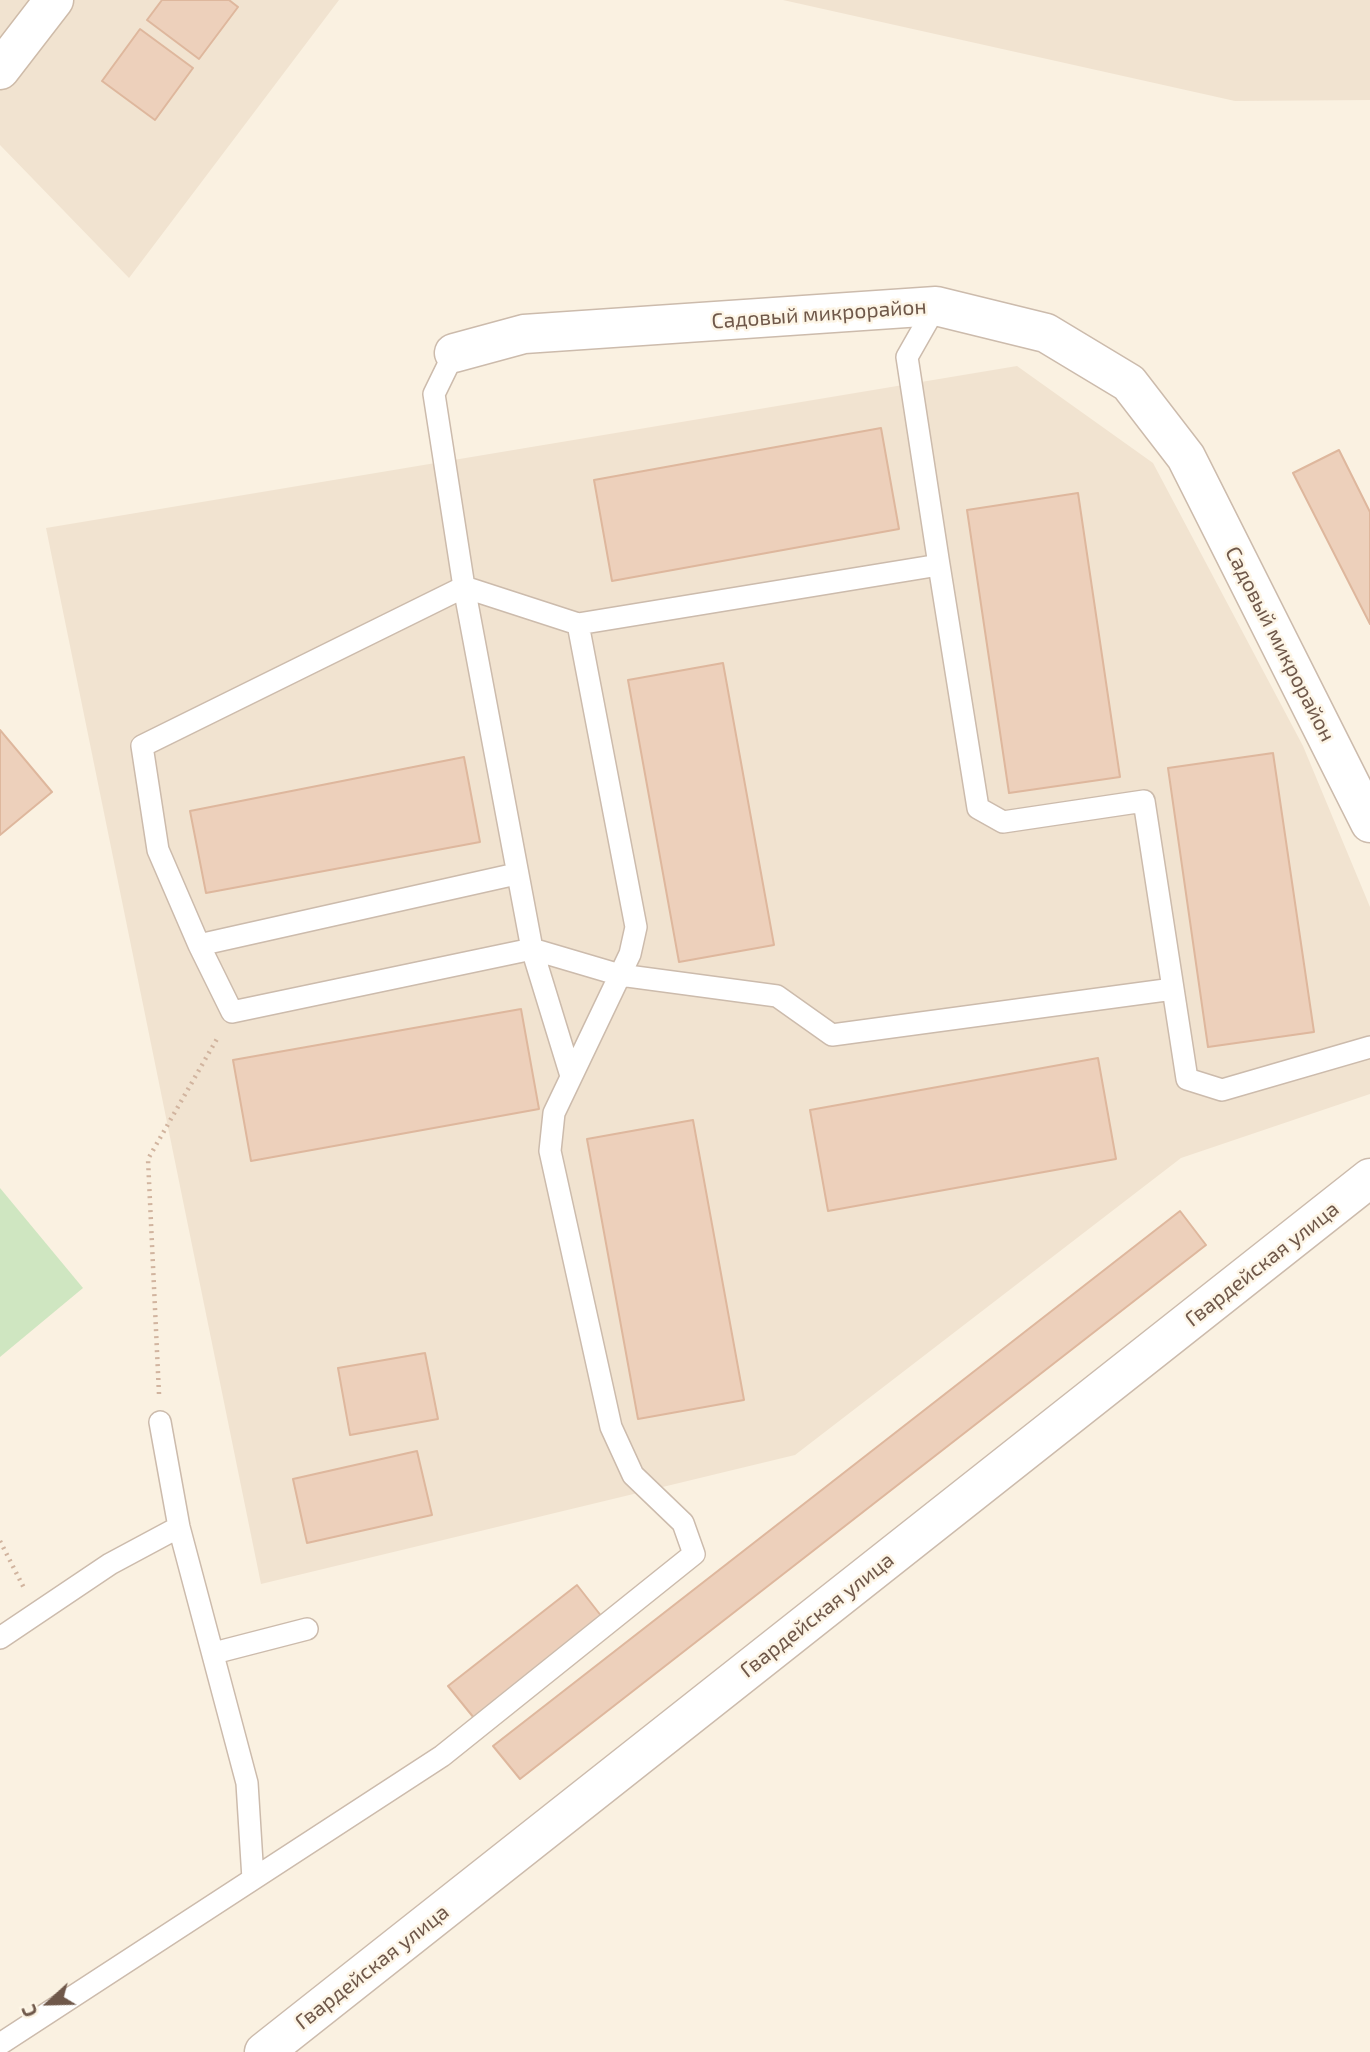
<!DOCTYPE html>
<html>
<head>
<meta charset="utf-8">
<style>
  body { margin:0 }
  #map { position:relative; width:1370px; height:2052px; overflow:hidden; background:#faf1e1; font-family:"Exo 2",sans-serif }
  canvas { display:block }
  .north { position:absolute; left:14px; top:1968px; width:70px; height:70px; -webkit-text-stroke:5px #fdf5e6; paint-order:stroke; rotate:248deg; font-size:19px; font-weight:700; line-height:28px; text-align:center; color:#6f584a }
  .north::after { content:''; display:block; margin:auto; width:24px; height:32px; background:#6f584a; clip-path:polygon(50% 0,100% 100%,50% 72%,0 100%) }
</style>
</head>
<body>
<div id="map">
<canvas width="1370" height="2052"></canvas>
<div class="north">С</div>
</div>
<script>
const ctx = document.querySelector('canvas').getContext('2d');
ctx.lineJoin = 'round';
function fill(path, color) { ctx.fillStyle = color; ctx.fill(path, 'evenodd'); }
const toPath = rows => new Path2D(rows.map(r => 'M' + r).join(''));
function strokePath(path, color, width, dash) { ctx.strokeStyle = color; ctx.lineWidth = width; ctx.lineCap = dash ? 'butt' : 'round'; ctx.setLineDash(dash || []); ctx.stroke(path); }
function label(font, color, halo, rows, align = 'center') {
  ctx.font = font + ' "Exo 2",sans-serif'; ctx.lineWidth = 5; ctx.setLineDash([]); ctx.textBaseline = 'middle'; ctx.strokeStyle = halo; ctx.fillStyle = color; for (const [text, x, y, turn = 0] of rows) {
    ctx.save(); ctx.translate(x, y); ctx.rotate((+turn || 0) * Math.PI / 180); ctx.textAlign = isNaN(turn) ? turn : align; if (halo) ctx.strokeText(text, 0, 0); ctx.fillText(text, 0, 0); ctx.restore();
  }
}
fill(toPath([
  [0,0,339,0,129,278,0,145],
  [783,0,1370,0,1370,100,1235,101],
  [1017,366,1153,463,1303,746,1370,907,1370,1094,1181,1158,795,1455,261,1584,46,528]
]), '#f1e3d0');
fill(toPath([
  [0,1188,83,1288,0,1357]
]), '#cfe6c1');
const building = toPath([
  [162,0,229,0,238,7,199,59,147,20,162,0],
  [140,29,193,68,155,120,102,81,140,29],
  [881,428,899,529,612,581,594,480,881,428],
  [1339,450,1370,512,1370,624,1293,473,1339,450],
  [1078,493,1120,777,1009,793,967,510,1078,493],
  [723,663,774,945,679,962,628,680,723,663],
  [0,730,52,792,0,835,0,730],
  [1273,753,1314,1032,1208,1047,1168,768,1273,753],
  [464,757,480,842,206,893,190,811,464,757],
  [521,1009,539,1109,251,1161,233,1060,521,1009],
  [1098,1058,1116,1159,828,1211,810,1110,1098,1058],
  [693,1120,744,1400,638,1419,587,1139,693,1120],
  [1180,1211,1206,1245,520,1779,493,1746,1180,1211],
  [425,1353,438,1419,350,1435,338,1368,425,1353],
  [417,1451,432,1515,307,1543,293,1479,417,1451],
  [577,1585,602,1617,474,1718,448,1686,577,1585]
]);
fill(building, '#edd0bb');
strokePath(building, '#deb79d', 2);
const lane = toPath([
  [936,306,907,357,939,565],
  [578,624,939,565,978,808,1003,822,1144,801,1187,1079,1222,1090,1370,1047],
  [199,945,516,874],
  [571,1076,532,949,464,587,142,746,158,850,199,945,232,1012,532,949,620,975,777,996,832,1035,1173,989],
  [160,1422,179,1527,247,1783,253,1879],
  [0,1638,110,1564,179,1527],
  [214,1653,307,1629],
  [0,2044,442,1756,694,1554,683,1523,633,1475,611,1427,550,1151,554,1113,630,954,636,927,578,624,464,587,434,394,454,353]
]);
const street = toPath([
  [454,353,524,334,936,306,1046,333,1129,383,1186,457,1370,823],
  [264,2052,1370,1178]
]);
const secondary = toPath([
  [0,70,54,0]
]);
strokePath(lane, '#ccbbac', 24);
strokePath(street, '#ccbbac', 41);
strokePath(secondary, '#cebba9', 41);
strokePath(toPath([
  [159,1394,148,1159,218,1037],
  [0,1541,24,1588]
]), '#d1b49f', 4.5, [2, 5]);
strokePath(lane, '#fff', 21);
strokePath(street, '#fff', 38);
strokePath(secondary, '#fff', 38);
label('21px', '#6f584a', '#fdf5e6', [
  ["Садовый микрорайон",819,314,-4],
  ["Садовый микрорайон",1280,644,63],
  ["Гвардейская улица",1262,1264,-38],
  ["Гвардейская улица",817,1615,-38],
  ["Гвардейская улица",372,1967,-38]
]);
</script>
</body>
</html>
